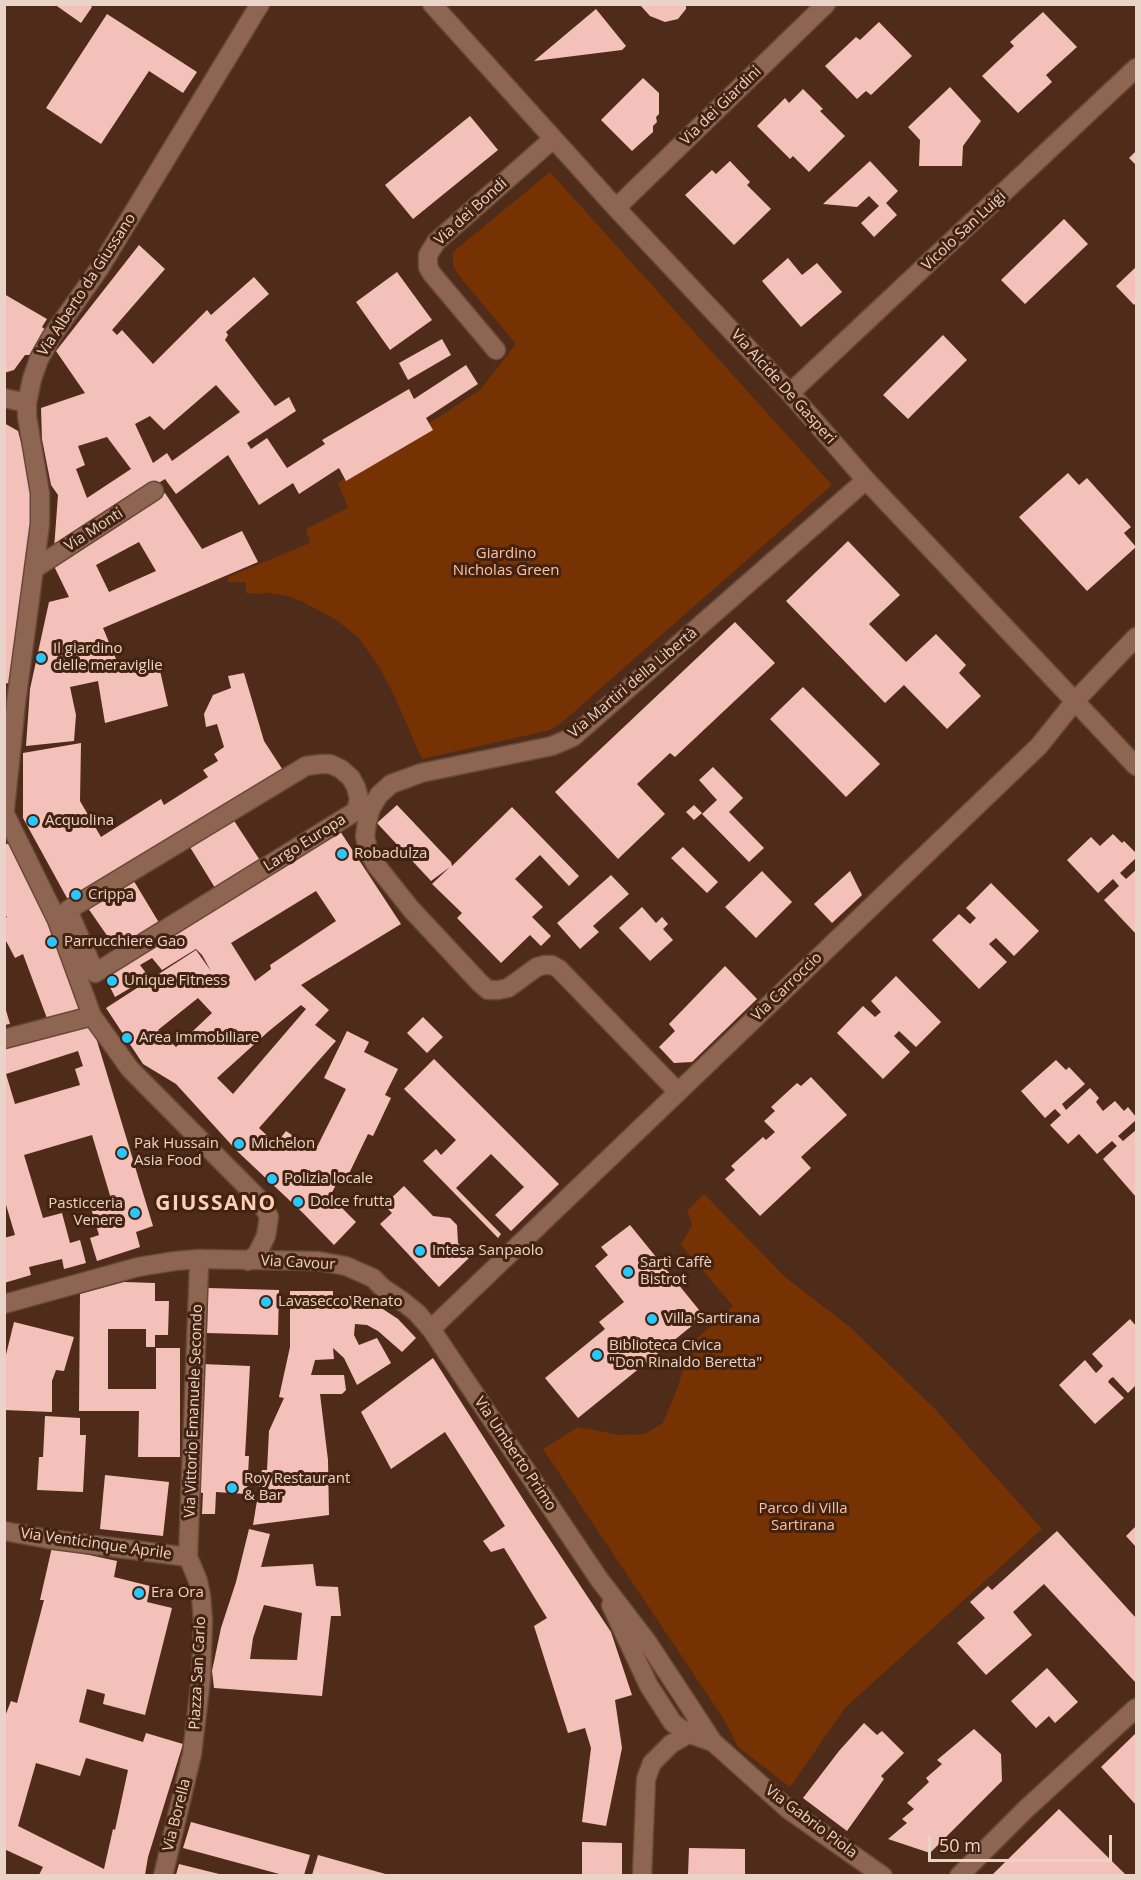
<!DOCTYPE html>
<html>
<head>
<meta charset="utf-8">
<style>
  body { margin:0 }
  #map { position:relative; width:1141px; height:1880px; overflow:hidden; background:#4f2c1a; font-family:"Open Sans",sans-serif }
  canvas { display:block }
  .frame { position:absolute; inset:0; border:6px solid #ead3c8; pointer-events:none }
  .scale { position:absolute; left:928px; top:1835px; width:184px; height:27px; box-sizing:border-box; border:3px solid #ead3c8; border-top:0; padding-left:8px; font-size:18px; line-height:21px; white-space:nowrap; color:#ead3c8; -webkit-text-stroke:4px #442210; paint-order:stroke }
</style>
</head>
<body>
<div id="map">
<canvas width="1141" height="1880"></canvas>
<div class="frame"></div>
<div class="scale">50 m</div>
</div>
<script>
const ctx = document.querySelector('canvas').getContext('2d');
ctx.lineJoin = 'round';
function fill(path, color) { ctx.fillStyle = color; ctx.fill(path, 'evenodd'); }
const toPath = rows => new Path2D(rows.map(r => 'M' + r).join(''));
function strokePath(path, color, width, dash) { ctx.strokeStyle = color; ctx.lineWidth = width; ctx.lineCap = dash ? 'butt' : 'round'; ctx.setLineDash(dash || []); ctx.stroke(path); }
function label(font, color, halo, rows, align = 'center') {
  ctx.font = font + ' "Open Sans",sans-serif'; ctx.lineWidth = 6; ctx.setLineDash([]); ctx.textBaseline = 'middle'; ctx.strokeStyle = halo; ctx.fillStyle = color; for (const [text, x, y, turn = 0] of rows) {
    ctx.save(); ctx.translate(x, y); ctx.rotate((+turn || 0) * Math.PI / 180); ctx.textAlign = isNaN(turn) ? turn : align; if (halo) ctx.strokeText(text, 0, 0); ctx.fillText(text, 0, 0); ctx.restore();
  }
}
fill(toPath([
  [550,172,832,485,560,724,550,730,537,733,422,759,393,693,378,665,359,638,335,619,301,601,287,596,270,593,247,594,245,582,228,582,228,577,310,543,306,529,348,508,338,483,480,390,516,344,457,273,453,265,453,252],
  [704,1194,785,1277,850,1327,934,1408,1042,1529,845,1708,790,1787,738,1747,725,1721,543,1449,578,1427,619,1435,645,1434,663,1423,677,1389,692,1343,733,1306,681,1245,692,1225,687,1211]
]), '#763202');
fill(toPath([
  [54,4,88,4,92,7,81,23],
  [640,5,686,5,686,9,678,19,665,22,650,16],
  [596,9,626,46,622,50,534,61],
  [1043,12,1077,47,1046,75,1052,82,1018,113,982,76,1014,46,1010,42],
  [107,14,197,72,183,93,149,71,101,144,46,108],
  [879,22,912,56,871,95,866,91,857,99,825,66,856,37,860,40],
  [643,78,659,93,659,114,656,117,657,122,653,126,653,132,632,151,601,120],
  [950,87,981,121,963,146,962,166,919,166,920,140,908,127],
  [803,89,823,109,820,111,845,136,809,172,793,156,790,159,757,126,785,98,789,103],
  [470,116,498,150,413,219,385,185],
  [1136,151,1136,165,1129,158],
  [730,161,750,182,747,185,771,209,734,245,685,195,712,170,716,174],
  [870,161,898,191,886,203,897,215,874,237,861,223,879,206,869,196,857,207,823,204],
  [1064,219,1088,244,1025,304,1001,280],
  [139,245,165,269,112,330,117,335,122,330,153,364,207,310,211,315,254,277,269,294,226,332,228,335,225,340,275,406,289,397,296,411,247,443,251,449,267,438,287,468,325,444,322,440,409,389,414,399,466,365,478,384,426,418,433,430,346,481,339,468,299,494,293,483,259,505,228,455,176,494,165,479,54,549,58,495,51,485,42,439,41,408,85,393,56,351],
  [216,385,240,412,172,461,167,453,153,463,135,424,150,416,164,430],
  [107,437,131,469,87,498,76,469,85,465,78,446],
  [788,258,802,275,817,263,842,292,801,327,762,281],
  [1136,267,1136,302,1134,305,1116,286],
  [397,272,432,320,390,350,356,302],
  [4,294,47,319,42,327,46,330,31,355,25,355,14,370,4,373],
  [943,335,967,360,908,419,883,395],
  [442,339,451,355,408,380,399,363],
  [4,423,18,431,36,499,16,684,4,683],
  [1068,473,1079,485,1087,478,1131,527,1124,533,1136,547,1087,591,1019,517],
  [165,493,202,549,242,531,258,562,103,628,121,671,158,662,168,706,105,723,98,681,70,687,76,715,74,741,26,746,30,689,49,602,69,597,53,564,72,547],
  [139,542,156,571,109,592,96,565],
  [848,541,900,595,869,624,906,662,936,634,966,665,959,673,981,696,947,729,904,685,885,703,786,601],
  [735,622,775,663,675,757,670,753,637,784,665,814,618,859,555,792],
  [244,673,264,741,288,778,229,813,265,868,336,825,401,924,301,985,329,1010,315,1025,336,1041,259,1128,276,1144,286,1131,315,1151,346,1089,324,1078,347,1031,369,1042,364,1052,398,1069,385,1095,391,1098,373,1136,368,1134,344,1184,338,1181,330,1196,356,1222,334,1245,303,1213,238,1152,176,1084,143,1064,106,1008,196,950,211,971,202,955,196,949,162,970,152,958,140,965,149,977,115,997,101,969,122,957,83,901,67,898,23,818,23,753,81,743,80,801,101,837,161,799,164,805,208,777,203,770,218,761,214,754,224,747,217,724,206,727,204,714,213,695,231,688,228,676],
  [185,839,220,896,164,931,129,873],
  [316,891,336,921,270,965,271,969,255,981,231,943],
  [198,998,212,1013,176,1047,158,1030],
  [301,1005,306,1009,233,1094,217,1078,269,1031],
  [803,687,880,764,846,797,770,719],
  [713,767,743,798,729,812,764,848,749,862,702,814,717,800,699,780],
  [397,805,451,862,452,866,512,807,579,876,569,886,540,855,515,879,543,907,532,917,551,936,541,946,530,935,501,963,457,918,462,913,432,884,450,867,431,881,377,823],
  [694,805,702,813,694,820,686,812],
  [1113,834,1122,843,1124,841,1136,853,1136,858,1120,873,1126,879,1136,870,1136,934,1104,900,1119,886,1113,879,1098,893,1067,860,1091,837,1100,846],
  [10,843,42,897,85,1019,67,1025,64,1013,48,1021,23,954,15,958,5,939,5,918,7,917,4,913,4,845],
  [683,847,718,882,707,893,671,858],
  [762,871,792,902,756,938,725,907],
  [850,871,862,895,832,923,814,904],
  [611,875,629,894,593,926,599,932,580,949,557,923],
  [991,883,1039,931,1014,956,996,938,989,944,1007,962,979,989,932,940,959,914,970,924,976,918,966,908],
  [642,907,656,923,662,917,668,924,663,929,673,940,650,961,619,928],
  [725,966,757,999,692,1062,674,1063,659,1047,675,1031,669,1024],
  [896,976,941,1022,916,1047,899,1031,894,1036,910,1052,883,1079,837,1033,863,1006,875,1017,881,1012,871,1001],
  [5,1007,10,1024,4,1025,4,1008],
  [423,1017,443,1037,427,1053,407,1033],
  [91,1021,153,1226,136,1232,140,1247,97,1261,90,1238,99,1235,91,1208,112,1202,92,1135,24,1155,43,1218,62,1213,70,1243,80,1240,86,1263,64,1269,62,1259,29,1267,31,1275,4,1283,4,1238,15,1235,4,1198,4,1047],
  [78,1051,83,1066,75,1069,80,1085,15,1104,6,1074],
  [434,1059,559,1184,511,1231,495,1215,524,1187,491,1154,456,1188,501,1234,498,1238,423,1161,436,1149,441,1155,456,1140,404,1089],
  [1056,1060,1066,1070,1069,1067,1085,1084,1062,1104,1066,1110,1090,1088,1099,1098,1096,1102,1103,1111,1115,1101,1124,1111,1128,1107,1136,1117,1136,1120,1118,1136,1123,1141,1136,1130,1136,1197,1103,1159,1117,1146,1112,1141,1097,1154,1079,1134,1068,1144,1050,1125,1061,1115,1055,1109,1045,1118,1021,1091],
  [811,1077,847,1115,801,1157,811,1168,760,1216,725,1179,735,1170,731,1166,763,1137,766,1140,775,1132,764,1121,775,1111,771,1107,797,1083,801,1086],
  [404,1186,433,1216,450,1218,457,1225,458,1243,470,1257,439,1287,380,1224,392,1213,384,1205],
  [630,1225,704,1316,578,1418,545,1378,605,1329,599,1322,624,1302,595,1266,608,1255,601,1247],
  [124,1282,155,1283,155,1301,169,1301,168,1335,155,1335,155,1347,146,1347,146,1329,108,1329,108,1389,156,1389,156,1348,180,1348,180,1457,138,1457,139,1411,79,1411,80,1294],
  [208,1288,279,1290,278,1335,207,1333],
  [290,1291,333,1291,333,1296,363,1296,398,1319,416,1338,402,1352,378,1331,367,1325,355,1324,354,1335,359,1345,377,1338,391,1363,357,1385,344,1358,333,1348,334,1359,315,1360,311,1375,344,1375,346,1390,342,1394,320,1394,328,1460,329,1515,253,1525,262,1470,267,1470,269,1431,284,1398,279,1397,290,1347],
  [1130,1319,1136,1326,1136,1385,1128,1393,1113,1377,1110,1379,1108,1382,1124,1398,1095,1424,1059,1385,1085,1360,1096,1373,1103,1366,1092,1354],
  [14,1322,74,1337,64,1371,56,1370,52,1381,52,1412,4,1410,4,1363],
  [433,1358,530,1510,611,1632,632,1695,615,1700,622,1748,606,1826,582,1822,591,1748,585,1728,568,1733,534,1626,547,1618,504,1548,491,1552,483,1541,505,1526,445,1432,391,1469,361,1412],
  [202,1364,250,1366,245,1456,249,1456,247,1494,216,1492,215,1514,202,1514,203,1493,196,1492],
  [45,1416,80,1418,80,1435,86,1435,83,1492,37,1490,39,1457,43,1457],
  [105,1475,169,1482,163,1536,100,1529],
  [1136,1526,1136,1547,1126,1536],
  [249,1529,270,1534,261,1567,313,1564,316,1586,338,1587,341,1616,331,1616,322,1696,214,1688,212,1671,221,1628,236,1582],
  [264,1605,302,1613,297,1660,250,1659,253,1638],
  [1057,1531,1136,1618,1136,1683,1044,1584,1013,1612,1032,1635,986,1675,957,1643,985,1618,970,1602,988,1586,992,1590],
  [52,1547,117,1561,114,1577,150,1586,147,1602,172,1608,145,1715,103,1704,105,1694,87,1689,79,1722,143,1742,146,1733,183,1744,148,1857,145,1875,39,1875,43,1867,4,1849,4,1719,11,1701,17,1703,44,1600,40,1600],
  [86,1758,128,1770,115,1830,113,1829,104,1869,18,1826,36,1763,80,1776],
  [1047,1668,1078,1702,1055,1723,1049,1716,1036,1728,1011,1701],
  [864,1723,877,1735,882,1731,904,1753,881,1776,884,1779,847,1831,803,1798,839,1751],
  [974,1729,1001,1754,1002,1781,930,1853,888,1839,907,1823,902,1819,914,1809,907,1803,929,1782,926,1778,942,1764,937,1760],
  [1136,1733,1136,1805,1101,1767],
  [1059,1809,1126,1875,992,1875],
  [191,1822,310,1855,304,1875,283,1875,183,1848],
  [582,1842,622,1843,622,1875,582,1875],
  [689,1848,745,1849,745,1875,688,1875],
  [318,1855,389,1875,312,1875],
  [179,1864,223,1875,176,1875]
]), '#f4c1ba');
const minor = toPath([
  [432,4,616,208,790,393,866,480,1136,766],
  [616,208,826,4],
  [496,350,432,274,428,267,428,255,436,242,553,139],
  [790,393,1136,68],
  [4,398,27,403],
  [34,569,154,491],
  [321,764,330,764,341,769,351,778,356,787,359,799,356,811,95,973,68,910,306,766,321,764],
  [6,816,57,920,92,1016,130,1069,257,1197,263,1206,269,1217,266,1236,257,1254,248,1261],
  [4,818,16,703,40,524,40,493,27,416,27,403,32,379,39,359,52,336,99,269,260,4],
  [4,1039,92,1016],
  [678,1092,559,969,552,965,544,965,537,967,508,988,498,990,488,990,480,983,411,909,376,865,368,850,365,836,367,822,371,808,379,795,391,784,405,779,421,773,552,746,573,737,866,480],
  [4,1304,138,1267,175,1261,199,1259,318,1261,346,1266,373,1278,383,1288,401,1300,417,1313,431,1329,599,1579,648,1643,713,1742,789,1810,883,1876],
  [431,1329,1039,746,1075,701,1136,637],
  [4,1531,48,1539,188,1557],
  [611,1605,649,1686,673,1723,687,1733,713,1742],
  [163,1876,192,1754,201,1679,203,1620,201,1596,198,1581,188,1557,199,1266],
  [642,1876,646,1779,652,1763,671,1744,692,1732,694,1727],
  [959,1876,1026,1809,1136,1708]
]);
strokePath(minor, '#674939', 21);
strokePath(minor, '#8d6551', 18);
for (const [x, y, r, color] of [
  [41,658,6,"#28c8ff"],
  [33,821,6,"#28c8ff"],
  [342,854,6,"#28c8ff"],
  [76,895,6,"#28c8ff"],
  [52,942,6,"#28c8ff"],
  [112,981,6,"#28c8ff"],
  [127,1038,6,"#28c8ff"],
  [239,1144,6,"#28c8ff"],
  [122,1153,6,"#28c8ff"],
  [272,1179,6,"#28c8ff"],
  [298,1202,6,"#28c8ff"],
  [135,1213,6,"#28c8ff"],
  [420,1251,6,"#28c8ff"],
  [628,1272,6,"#28c8ff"],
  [266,1302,6,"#28c8ff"],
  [652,1319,6,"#28c8ff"],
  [597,1355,6,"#28c8ff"],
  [232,1488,6,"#28c8ff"],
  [139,1593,6,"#28c8ff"]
]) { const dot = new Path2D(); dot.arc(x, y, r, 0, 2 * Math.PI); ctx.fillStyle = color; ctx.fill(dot); strokePath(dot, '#442210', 2); }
label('15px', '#ead3c8', '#442210', [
  ["Via dei Giardini",721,106,-44],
  ["Via dei Bondi",471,212,-42],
  ["Vicolo San Luigi",964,231,-43],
  ["Via Alberto da Giussano",87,285,-57],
  ["Via Alcide De Gasperi",783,387,48],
  ["Via Monti",94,530,-33],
  ["Via Martiri della Libertà",633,683,-40],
  ["Largo Europa",305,843,-32],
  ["Via Carroccio",787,987,-44],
  ["Via Cavour",298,1263,3],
  ["Via Vittorio Emanuele Secondo",194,1411,-88],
  ["Via Umberto Primo",515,1454,56],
  ["Via Venticinque Aprile",96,1544,8],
  ["Piazza San Carlo",198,1673,-87],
  ["Via Borella",177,1815,-76],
  ["Via Gabrio Piola",811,1822,37]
]);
label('15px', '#f9c2a7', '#442210', [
  ["Giardino",506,554],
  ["Nicholas Green",506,571],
  ["Parco di Villa",803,1509],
  ["Sartirana",803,1526]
]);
label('15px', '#ead3c8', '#442210', [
  ["Il giardino",53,649],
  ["delle meraviglie",53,666],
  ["Acquolina",45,821],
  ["Robadulza",354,854],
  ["Crippa",88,895],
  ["Parrucchiere Gao",64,942],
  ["Unique Fitness",124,981],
  ["Area immobiliare",139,1038],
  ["Pak Hussain",134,1144],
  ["Asia Food",134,1161],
  ["Michelon",251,1144],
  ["Polizia locale",284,1179],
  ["Dolce frutta",310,1202],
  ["Pasticceria",123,1204,"right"],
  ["Venere",123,1221,"right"],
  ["Intesa Sanpaolo",432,1251],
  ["Sartì Caffè",640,1263],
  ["Bistrot",640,1280],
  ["Lavasecco Renato",278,1302],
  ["Villa Sartirana",664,1319],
  ["Biblioteca Civica",609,1346],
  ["\"Don Rinaldo Beretta\"",609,1363],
  ["Roy Restaurant",244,1479],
  ["& Bar",244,1496],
  ["Era Ora",151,1593]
], 'left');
ctx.letterSpacing = '1.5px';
label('bold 21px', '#fdd0b9', '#442210', [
  ["GIUSSANO",216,1204]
]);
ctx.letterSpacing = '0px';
</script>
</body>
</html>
